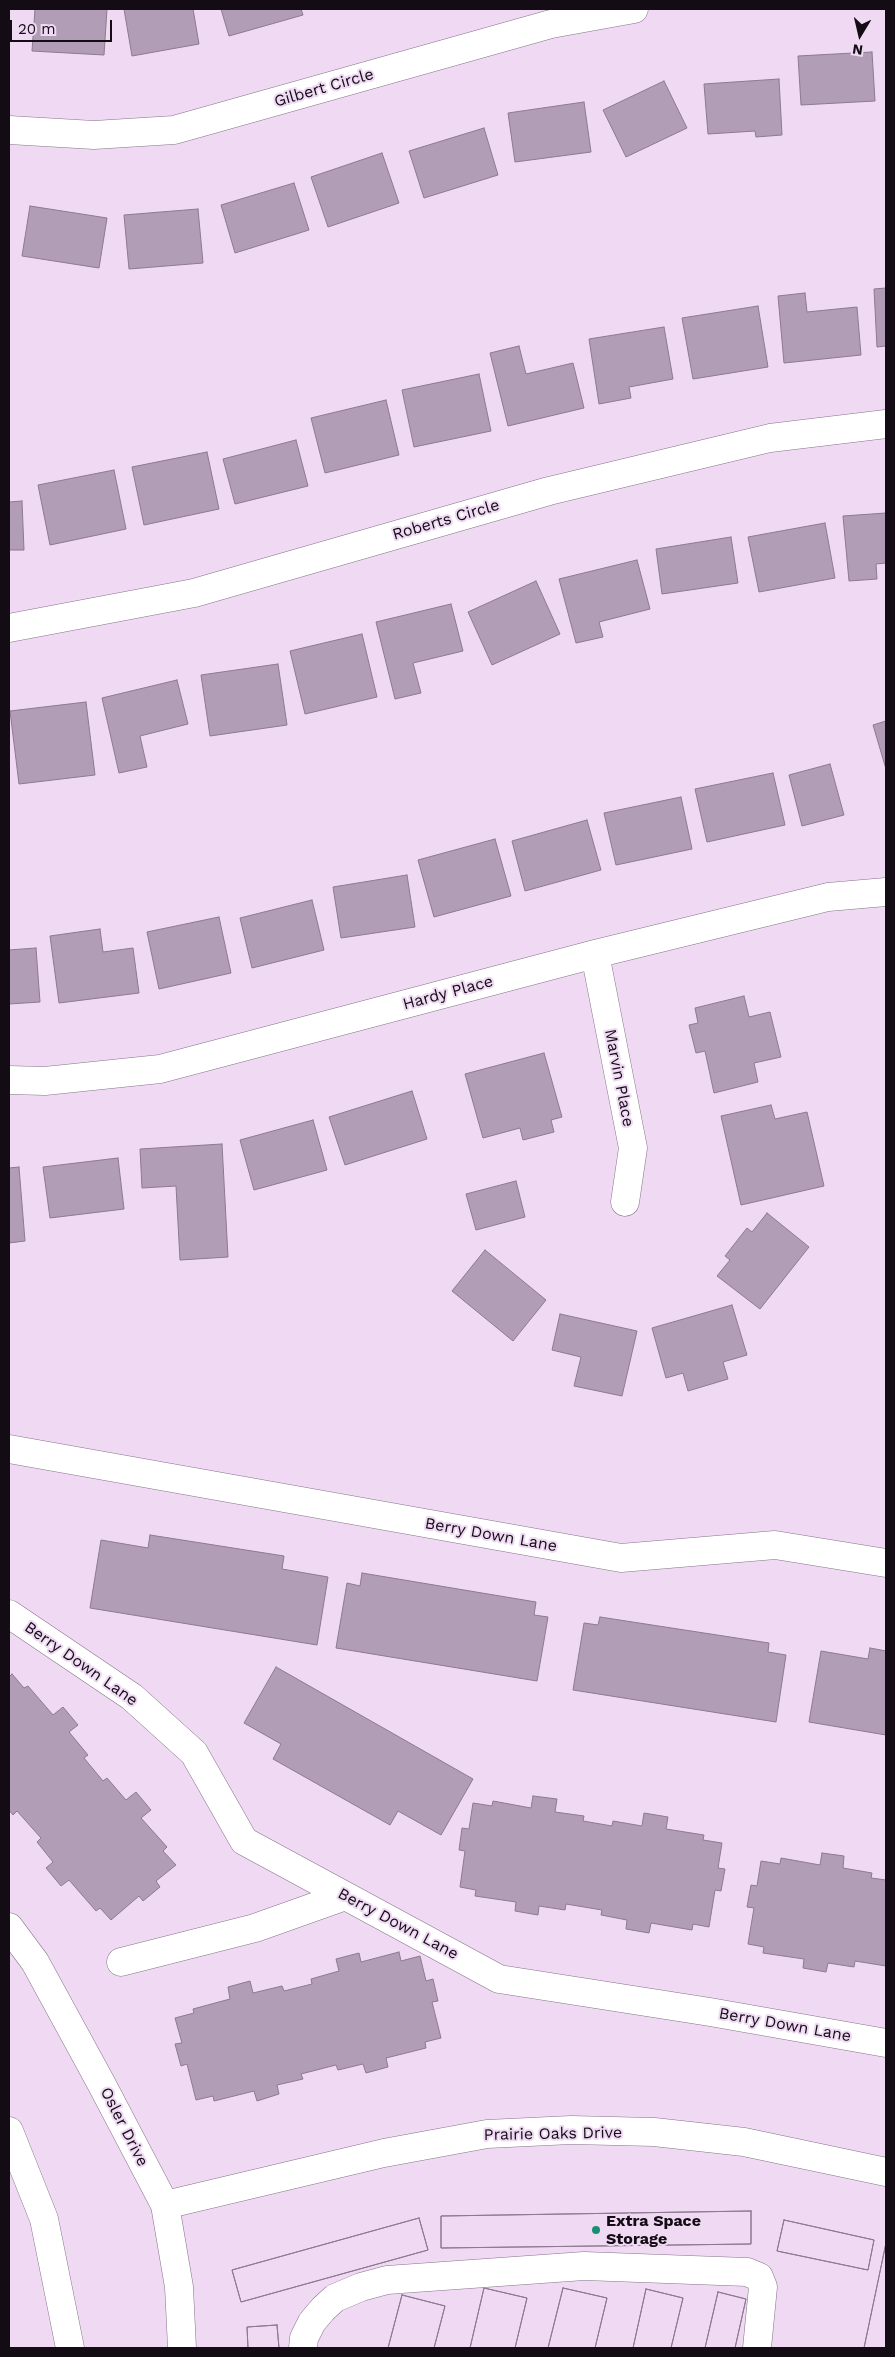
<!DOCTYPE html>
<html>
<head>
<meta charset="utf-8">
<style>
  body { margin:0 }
  #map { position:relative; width:895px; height:2357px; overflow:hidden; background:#efd9f3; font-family:"Work Sans",sans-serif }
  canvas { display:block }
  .frame { position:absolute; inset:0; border:10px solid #130c15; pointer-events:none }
  .north { position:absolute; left:835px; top:10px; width:50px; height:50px; -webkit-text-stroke:4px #efd9f3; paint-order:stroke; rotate:189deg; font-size:14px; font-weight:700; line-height:20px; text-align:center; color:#130c15 }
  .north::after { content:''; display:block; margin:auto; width:18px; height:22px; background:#130c15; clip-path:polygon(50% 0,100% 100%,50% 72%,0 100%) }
  .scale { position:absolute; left:10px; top:20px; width:102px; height:22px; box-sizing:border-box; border:2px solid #130c15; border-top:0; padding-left:6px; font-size:15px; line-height:18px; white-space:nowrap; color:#130c15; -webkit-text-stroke:4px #efd9f3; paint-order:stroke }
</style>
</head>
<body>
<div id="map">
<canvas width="895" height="2357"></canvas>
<div class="frame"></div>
<div class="north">N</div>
<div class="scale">20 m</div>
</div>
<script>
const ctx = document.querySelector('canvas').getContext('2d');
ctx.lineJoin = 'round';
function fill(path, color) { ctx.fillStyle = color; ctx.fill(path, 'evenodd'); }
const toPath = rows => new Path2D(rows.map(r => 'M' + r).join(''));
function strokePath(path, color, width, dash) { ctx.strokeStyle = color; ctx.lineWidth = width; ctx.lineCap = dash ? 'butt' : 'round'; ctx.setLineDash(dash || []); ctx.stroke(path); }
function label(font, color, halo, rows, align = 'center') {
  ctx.font = font + ' "Work Sans",sans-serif'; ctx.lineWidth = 4; ctx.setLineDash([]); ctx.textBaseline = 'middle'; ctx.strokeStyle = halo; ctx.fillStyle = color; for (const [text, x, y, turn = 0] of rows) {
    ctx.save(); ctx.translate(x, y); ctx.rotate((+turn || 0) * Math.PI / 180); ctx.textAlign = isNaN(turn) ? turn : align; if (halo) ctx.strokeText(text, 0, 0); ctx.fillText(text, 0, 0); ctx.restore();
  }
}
const building = toPath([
  [35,9,107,9,104,55,32,51,35,9],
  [124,9,193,9,199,44,132,56,124,9],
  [221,9,301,9,303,15,229,36,221,9],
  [872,52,875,101,801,105,798,56,872,52],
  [779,79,782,135,756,137,755,131,708,134,704,84,779,79],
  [664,81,687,128,626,157,603,110,664,81],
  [584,102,591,152,515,162,508,113,584,102],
  [484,128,498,175,424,198,409,151,484,128],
  [382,153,399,203,328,227,311,177,382,153],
  [294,183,309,230,235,253,221,205,294,183],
  [30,206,107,218,99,268,22,256,30,206],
  [198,209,203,263,129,269,124,215,198,209],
  [886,288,886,346,877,347,874,289,886,288],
  [805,293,807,312,857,307,861,355,784,363,778,296,805,293],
  [758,306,768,367,693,379,682,318,758,306],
  [664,327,673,379,629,387,631,398,599,404,589,339,664,327],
  [519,346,526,374,573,363,584,408,508,426,490,353,519,346],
  [479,374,491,431,414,447,402,390,479,374],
  [386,400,399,455,325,473,311,418,386,400],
  [296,440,308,486,235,504,223,459,296,440],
  [207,452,219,509,144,525,132,467,207,452],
  [114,470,126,529,50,545,38,485,114,470],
  [22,501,24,550,9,550,9,502,22,501],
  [886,513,886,563,876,564,877,579,849,581,843,516,886,513],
  [825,523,835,578,759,592,748,537,825,523],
  [731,537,738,583,662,594,656,549,731,537],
  [637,560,650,609,599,622,603,637,576,643,559,579,637,560],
  [536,581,560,634,492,665,468,612,536,581],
  [451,604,463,651,413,663,421,693,395,699,376,622,451,604],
  [362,634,377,697,305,714,290,651,362,634],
  [278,664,287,725,210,736,201,675,278,664],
  [177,680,188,724,140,736,147,767,119,773,102,698,177,680],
  [86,702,95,775,19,784,10,711,86,702],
  [886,721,886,769,873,725,886,721],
  [830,764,844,815,802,826,789,775,830,764],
  [773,773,785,825,707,842,695,789,773,773],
  [681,797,692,849,616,865,604,813,681,797],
  [587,820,601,870,525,891,512,841,587,820],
  [495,839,511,896,434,917,418,860,495,839],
  [407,875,415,927,341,938,333,887,407,875],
  [312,900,324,950,252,968,240,918,312,900],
  [219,917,231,973,159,989,147,932,219,917],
  [100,929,103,952,133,948,139,993,59,1003,50,936,100,929],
  [36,948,40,1002,9,1004,9,950,36,948],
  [744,996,749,1017,770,1012,781,1057,754,1063,758,1082,714,1093,705,1051,696,1053,689,1025,698,1023,695,1008,744,996],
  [544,1053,562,1117,551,1120,554,1132,523,1140,520,1128,483,1138,465,1074,544,1053],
  [412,1091,427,1139,345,1165,329,1117,412,1091],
  [771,1105,775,1119,807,1112,824,1186,741,1205,721,1116,771,1105],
  [313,1120,327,1170,254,1190,240,1140,313,1120],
  [222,1144,228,1257,180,1260,176,1186,142,1188,140,1149,222,1144],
  [118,1158,124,1209,50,1218,43,1167,118,1158],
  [19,1167,25,1241,9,1243,9,1168,19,1167],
  [516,1181,525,1217,476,1230,466,1194,516,1181],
  [767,1213,809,1247,760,1309,717,1276,730,1260,725,1256,747,1228,752,1232,767,1213],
  [485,1250,546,1300,513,1341,452,1291,485,1250],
  [732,1305,747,1355,723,1362,728,1379,688,1391,683,1373,666,1378,652,1328,732,1305],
  [560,1314,637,1331,622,1396,574,1386,581,1357,552,1350,560,1314],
  [150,1535,284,1556,282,1569,328,1577,317,1645,90,1608,101,1540,148,1548,150,1535],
  [362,1573,536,1602,534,1615,548,1617,537,1681,336,1648,347,1583,360,1586,362,1573],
  [600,1617,769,1643,768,1652,786,1655,776,1722,573,1690,584,1623,598,1625,600,1617],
  [870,1648,886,1651,886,1735,809,1722,821,1651,868,1659,870,1648],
  [276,1667,473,1779,441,1835,398,1811,390,1825,273,1759,281,1744,244,1723,276,1667],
  [12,1674,24,1688,28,1686,53,1715,63,1707,78,1725,69,1732,88,1755,84,1758,103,1781,107,1778,126,1800,136,1792,151,1810,141,1818,167,1847,163,1851,176,1865,156,1881,160,1887,143,1901,139,1896,111,1920,100,1908,96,1911,69,1880,61,1886,46,1868,53,1862,37,1842,41,1838,17,1811,13,1815,9,1810,9,1677,12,1674],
  [533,1796,557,1799,555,1812,584,1816,583,1821,612,1826,613,1821,642,1826,644,1813,668,1817,666,1829,704,1835,703,1840,722,1843,718,1868,725,1869,721,1891,715,1890,709,1927,693,1924,692,1930,651,1923,649,1933,626,1929,627,1920,601,1915,602,1910,566,1904,565,1910,539,1906,538,1915,515,1911,516,1902,475,1896,476,1890,460,1887,465,1851,459,1850,462,1828,469,1829,473,1803,492,1806,493,1801,531,1808,533,1796],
  [822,1853,844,1856,843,1868,872,1873,871,1878,886,1880,886,1966,855,1961,854,1967,828,1963,826,1972,803,1968,804,1959,763,1953,764,1947,748,1944,754,1908,747,1907,751,1885,757,1886,761,1861,780,1864,781,1858,820,1865,822,1853],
  [399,1952,401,1961,420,1956,426,1981,433,1979,438,2001,432,2002,441,2038,425,2042,426,2048,386,2058,388,2067,366,2073,363,2064,338,2070,336,2065,301,2074,303,2079,277,2085,279,2094,257,2101,254,2091,214,2101,213,2096,196,2100,187,2064,181,2066,175,2044,182,2043,175,2018,194,2013,193,2009,230,1999,228,1987,250,1981,253,1993,282,1986,284,1991,312,1984,311,1979,339,1971,336,1959,359,1953,361,1962,399,1952],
  [751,2211,751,2244,441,2248,441,2216,751,2211],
  [751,2211,751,2244,441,2248,441,2216,751,2211],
  [419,2218,428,2250,241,2302,232,2270,419,2218],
  [419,2218,428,2250,241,2302,232,2270,419,2218],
  [784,2220,874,2240,868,2270,777,2251,784,2220],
  [784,2220,874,2240,868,2270,777,2251,784,2220],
  [886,2243,886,2348,864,2348,886,2243],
  [886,2243,886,2348,864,2348,886,2243],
  [484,2288,527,2298,515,2348,470,2348,484,2288],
  [484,2288,527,2298,515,2348,470,2348,484,2288],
  [563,2288,607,2298,595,2348,548,2348,563,2288],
  [563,2288,607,2298,595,2348,548,2348,563,2288],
  [646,2289,683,2298,671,2348,633,2348,646,2289],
  [646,2289,683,2298,671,2348,633,2348,646,2289],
  [718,2292,746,2299,735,2348,705,2348,718,2292],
  [718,2292,746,2299,735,2348,705,2348,718,2292],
  [402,2295,445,2306,434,2348,388,2348,402,2295],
  [402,2295,445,2306,434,2348,388,2348,402,2295],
  [277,2325,279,2348,248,2348,247,2327,277,2325],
  [277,2325,279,2348,248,2348,247,2327,277,2325]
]);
fill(building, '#b29db6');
strokePath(building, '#8d7990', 1);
const minor = toPath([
  [9,130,94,135,174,130,551,24,634,9],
  [9,628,194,593,549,491,770,438,886,424],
  [595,954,633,1148,625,1202],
  [9,1080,45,1081,160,1069,595,954,828,897,886,892],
  [9,1449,621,1558,775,1545,886,1563],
  [9,1614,132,1697,194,1753,244,1841,499,1979,710,2012,886,2043],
  [9,1927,35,1962,101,2083,165,2205,179,2287,182,2348],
  [121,1962,255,1928,345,1896],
  [9,2131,44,2219,70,2348],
  [165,2205,384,2153,487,2134,571,2130,654,2132,744,2142,886,2172],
  [303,2348,304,2338,312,2322,323,2309,335,2298,361,2287,387,2280,584,2266,747,2272,759,2277,763,2287,757,2348]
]);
strokePath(minor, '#87738a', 29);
strokePath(minor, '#fff', 28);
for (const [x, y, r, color] of [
  [596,2230,5,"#188f72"]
]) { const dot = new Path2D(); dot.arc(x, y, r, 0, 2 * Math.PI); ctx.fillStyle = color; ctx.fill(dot); strokePath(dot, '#efd9f3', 2); }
label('16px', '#130c15', '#efd9f3', [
  ["Gilbert Circle",324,88,-16],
  ["Roberts Circle",446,520,-16],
  ["Hardy Place",448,993,-15],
  ["Marvin Place",619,1078,79],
  ["Berry Down Lane",491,1535,10],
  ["Berry Down Lane",81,1664,35],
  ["Berry Down Lane",398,1924,28],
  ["Berry Down Lane",785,2025,10],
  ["Osler Drive",124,2127,63],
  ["Prairie Oaks Drive",553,2134,-1]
]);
label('bold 16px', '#130c15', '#efd9f3', [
  ["Extra Space",606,2221],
  ["Storage",606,2239]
], 'left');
</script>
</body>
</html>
